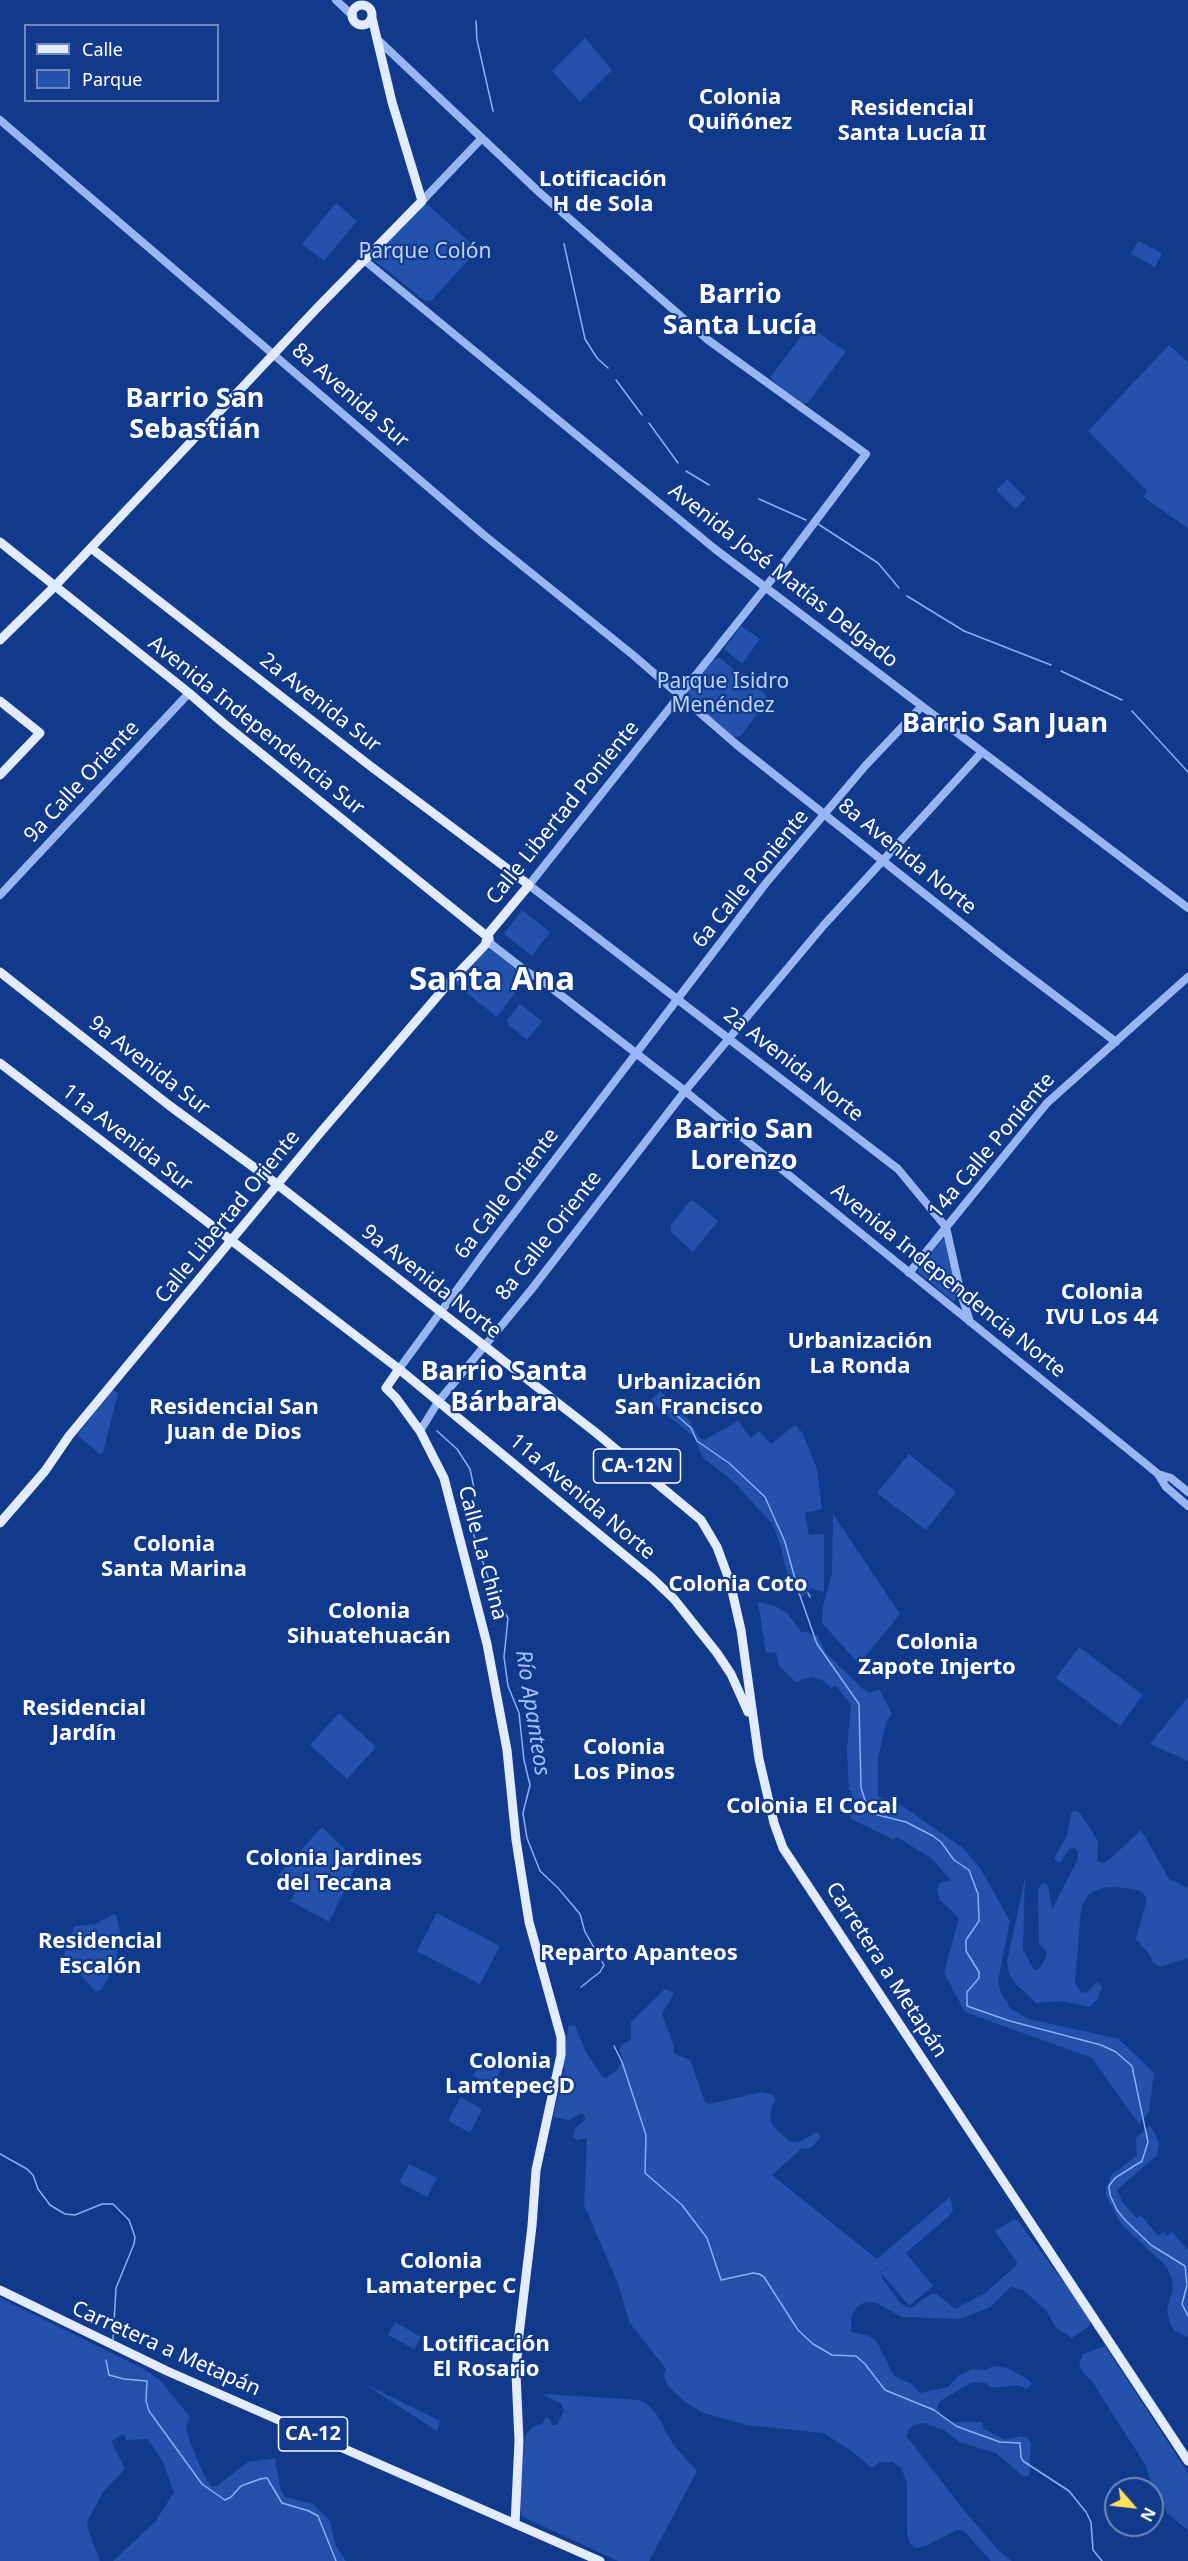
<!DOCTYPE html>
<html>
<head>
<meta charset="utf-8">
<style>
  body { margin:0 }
  #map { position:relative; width:1188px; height:2561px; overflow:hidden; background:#113a8c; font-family:"Noto Sans",sans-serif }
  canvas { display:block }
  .legend { position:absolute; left:24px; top:24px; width:195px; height:78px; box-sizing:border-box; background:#113a8c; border:2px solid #7089ba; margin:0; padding:8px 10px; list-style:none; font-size:18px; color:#fff }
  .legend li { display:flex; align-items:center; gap:12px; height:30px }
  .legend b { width:30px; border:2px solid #7089ba }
  .north { position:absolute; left:1104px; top:2477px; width:60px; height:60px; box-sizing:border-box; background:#113a8c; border:2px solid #7089ba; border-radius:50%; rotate:118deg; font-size:16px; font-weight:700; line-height:24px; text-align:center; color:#fff }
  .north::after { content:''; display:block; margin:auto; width:21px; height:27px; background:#ffe159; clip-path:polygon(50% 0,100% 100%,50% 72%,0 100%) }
</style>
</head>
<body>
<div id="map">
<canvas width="1188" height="2561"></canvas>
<ul class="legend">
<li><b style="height:8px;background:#e3ebff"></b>Calle</li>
<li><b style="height:16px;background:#2351ab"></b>Parque</li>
</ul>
<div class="north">N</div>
</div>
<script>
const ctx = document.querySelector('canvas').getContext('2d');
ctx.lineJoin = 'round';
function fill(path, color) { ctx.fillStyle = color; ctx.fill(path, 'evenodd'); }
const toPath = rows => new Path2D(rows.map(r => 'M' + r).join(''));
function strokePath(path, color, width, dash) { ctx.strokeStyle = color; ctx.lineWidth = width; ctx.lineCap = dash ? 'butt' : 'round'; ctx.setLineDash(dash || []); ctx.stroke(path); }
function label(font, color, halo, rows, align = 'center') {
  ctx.font = font + ' "Noto Sans",sans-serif'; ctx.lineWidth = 4.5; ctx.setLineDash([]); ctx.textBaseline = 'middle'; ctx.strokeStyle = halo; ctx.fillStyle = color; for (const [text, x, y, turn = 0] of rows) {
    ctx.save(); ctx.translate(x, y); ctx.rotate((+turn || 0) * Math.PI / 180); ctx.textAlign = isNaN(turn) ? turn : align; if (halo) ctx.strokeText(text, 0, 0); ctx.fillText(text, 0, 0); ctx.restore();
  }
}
fill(toPath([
  [585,38,612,70,580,102,552,71],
  [336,203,357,221,324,261,302,244],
  [420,204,427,204,476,248,474,254,431,301,424,300,375,261,376,251],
  [1138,241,1162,253,1155,267,1131,254],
  [809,326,843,350,847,350,808,403,803,403,772,380,771,376],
  [1169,345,1188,362,1188,528,1143,497,1147,491,1088,431],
  [1007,479,1026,498,1015,509,996,490],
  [741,626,760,639,742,664,724,649],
  [720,658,766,695,766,702,741,736,734,737,688,698,687,691,713,659],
  [522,910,550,932,532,956,504,934],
  [489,946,527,977,497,1017,454,983],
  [520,1004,542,1021,527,1040,508,1024,507,1020],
  [694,1201,718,1221,693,1252,671,1232,671,1225,689,1202],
  [945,1238,957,1297,954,1302,918,1272,919,1268,942,1239],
  [113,1390,118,1393,103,1453,100,1454,77,1435],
  [660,1391,688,1419,700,1438,704,1440,738,1421,751,1438,759,1431,771,1444,795,1425,802,1432,817,1469,822,1509,805,1513,809,1535,824,1534,824,1593,811,1588,802,1597,796,1579,794,1587,791,1589,780,1544,773,1525,734,1482,703,1458,694,1437,650,1401],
  [909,1454,956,1492,926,1530,877,1493],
  [833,1514,900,1614,859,1664,822,1623,823,1606,832,1573],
  [758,1602,775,1606,787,1613,801,1632,807,1632,813,1636,817,1635,826,1653,863,1689,870,1693,879,1689,892,1714,886,1723,878,1759,878,1796,902,1806,963,1848,980,1868,1010,1921,998,1981,1000,1991,1011,2009,1029,2019,1119,2039,1154,2073,1149,2112,1139,2124,1092,2058,965,2012,944,1973,959,1918,940,1900,937,1889,940,1883,951,1880,931,1858,897,1837,894,1840,851,1819,849,1811,853,1806,852,1791,849,1790,847,1750,851,1704,835,1685,831,1688,822,1680,811,1677,796,1682,779,1666,776,1652,766,1653],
  [1079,1647,1143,1695,1120,1726,1056,1678],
  [1188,1697,1188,1761,1150,1744],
  [339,1713,376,1747,347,1779,310,1745],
  [1074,1810,1080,1813,1098,1841,1097,1861,1102,1863,1109,1860,1141,1830,1169,1879,1188,1888,1188,1958,1160,1967,1153,1963,1150,1955,1136,1939,1146,1903,1146,1897,1142,1892,1134,1889,1113,1887,1101,1888,1089,1894,1082,1905,1080,1921,1075,1984,1081,1992,1086,1993,1097,1982,1102,1986,1098,1998,1090,2007,1061,2001,1036,2003,1015,1983,1009,1974,1007,1962,1025,1878,1023,1949,1034,1970,1040,1968,1044,1961,1047,1953,1039,1943,1038,1891,1040,1885,1045,1883,1048,1885,1052,1909,1077,1861,1078,1853,1075,1848,1069,1849,1060,1863,1054,1859,1067,1835,1071,1814],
  [322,1827,354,1858,357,1864,329,1922,290,1901,296,1892,278,1875],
  [437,1913,500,1946,480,1984,417,1951],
  [114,1914,116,1915,120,1932,117,1955,108,1979,101,1990,96,1992,63,1956,75,1926,95,1924],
  [665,1989,674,1993,662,2014,674,2046,673,2050,675,2054,690,2060,705,2102,710,2104,762,2092,773,2095,776,2100,772,2105,770,2118,773,2126,789,2141,799,2142,815,2133,819,2134,820,2138,811,2148,801,2149,772,2175,877,2259,950,2197,953,2210,949,2216,906,2253,933,2286,909,2306,881,2273,891,2264,881,2272,882,2278,901,2304,911,2308,931,2294,937,2294,955,2309,985,2293,1016,2266,1017,2262,995,2231,1014,2219,1018,2221,1091,2319,1089,2326,1072,2338,1056,2328,1046,2310,1023,2290,1011,2287,990,2307,960,2319,902,2317,876,2303,865,2302,857,2307,851,2317,851,2332,866,2335,876,2340,894,2376,912,2384,920,2393,948,2387,959,2375,972,2369,986,2370,993,2366,1007,2368,1029,2380,1032,2384,1027,2389,1018,2385,992,2388,986,2383,973,2382,940,2401,937,2408,948,2422,981,2422,984,2429,1005,2440,1020,2436,1027,2438,1031,2443,1029,2476,1023,2476,996,2453,959,2442,944,2430,924,2423,914,2425,908,2430,907,2437,967,2514,999,2551,1012,2561,991,2561,964,2531,957,2530,925,2546,916,2548,910,2544,907,2534,907,2482,901,2468,892,2462,880,2462,872,2468,849,2449,823,2433,746,2425,701,2412,683,2400,668,2386,664,2376,666,2369,629,2322,619,2286,584,2205,587,2138,576,2140,573,2136,576,2127,585,2120,585,2116,582,2113,569,2120,553,2117,565,2068,562,2065,569,2025,575,2026,586,2052,602,2076,606,2078,618,2069,623,2059,619,2050,624,2043,631,2040,631,2022],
  [483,2057,502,2067,493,2086,473,2076],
  [461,2097,482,2109,470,2133,448,2121],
  [1150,2125,1159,2142,1157,2155,1117,2190,1123,2203,1137,2218,1141,2215,1158,2236,1163,2232,1167,2236,1172,2232,1188,2250,1188,2337,1175,2331,1170,2323,1167,2309,1173,2288,1172,2278,1166,2266,1121,2224,1106,2196,1106,2189,1112,2174,1137,2156,1136,2138],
  [409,2164,437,2178,427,2197,399,2182],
  [0,2298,142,2368,160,2380,190,2417,186,2426,190,2443,207,2481,212,2487,218,2485,248,2462,275,2458,280,2488,285,2497,313,2504,330,2521,336,2546,346,2561,113,2561,155,2522,174,2492,163,2462,148,2439,126,2440,124,2434,111,2441,125,2469,103,2492,87,2522,88,2530,100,2561,0,2561],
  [395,2322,421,2337,414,2349,388,2335],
  [1105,2346,1188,2473,1188,2530,1167,2513,1161,2494,1152,2486,1146,2466,1091,2380,1083,2373,1079,2363,1083,2354],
  [363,2383,440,2421,437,2431],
  [545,2394,639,2400,648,2405,657,2415,674,2446,697,2471,649,2561,618,2561,521,2516,521,2480,526,2434,533,2427,543,2423,546,2417,550,2419,552,2425,557,2425,564,2411,561,2403,543,2395]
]), '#2351ab');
strokePath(toPath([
  [476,21,477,40,493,111],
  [564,244,585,339,597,358,608,368],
  [616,380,642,415],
  [649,423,678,463],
  [686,471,709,485],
  [759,499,806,520],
  [818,524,878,563,899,588],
  [907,596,964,631,1051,665],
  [1061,671,1122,700],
  [1132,711,1188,772],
  [662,1402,691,1428,697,1441,729,1463,765,1497,785,1542,798,1590,817,1644,859,1704,861,1788,867,1806,874,1814,906,1822,933,1836,941,1842,954,1860,969,1870,978,1894,979,1921,966,1940,966,1951,979,1972,979,1978,967,1992,967,2006,1010,2021,1101,2045,1116,2052,1132,2066,1148,2142,1142,2161,1115,2178,1109,2186,1110,2195,1117,2210,1126,2221,1151,2245,1185,2266,1187,2285,1182,2304,1188,2316],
  [437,1431,457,1449,470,1469,475,1493,472,1530,491,1586,501,1607,508,1618,504,1657,508,1686,519,1713,524,1760,530,1785,523,1813,527,1838,540,1871,558,1888,580,1914,585,1932,604,1965,600,1972,581,1987],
  [808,1593,810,1597],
  [614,2046,622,2062,646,2135,645,2173,682,2205,707,2238,721,2280,753,2273,759,2274,764,2277,798,2330,813,2344,832,2355,856,2356,865,2364,885,2390,934,2410,956,2426,972,2432,1000,2442,1020,2443,1021,2457,1023,2461,1069,2491,1086,2512,1091,2522,1093,2550,1102,2561],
  [0,2154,27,2169,33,2175,38,2189,50,2205,65,2214,75,2215,102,2204,113,2204,129,2220,135,2237,134,2244,116,2288,113,2339],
  [106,2360,109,2375,124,2379,147,2381,146,2401,149,2411,202,2484,225,2500,231,2497,241,2486,260,2479,267,2478,282,2503,309,2511,318,2516,336,2561]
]), '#8ab0f5', 1.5);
strokePath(toPath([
  [336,0,353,16],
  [377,39,540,193,708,340,866,454,765,588,529,885,898,1169,946,1227,960,1290,970,1322],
  [0,120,484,535,633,655,737,745,1004,957,1116,1042],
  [422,201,482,138],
  [364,260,715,549,1188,908],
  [0,895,189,693],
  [489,938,491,944,527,972,540,979,685,1091,1146,1464,1158,1474,1166,1487,1188,1506],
  [909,1273,1047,1103,1188,977],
  [399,1369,483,1254,766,883,866,765,922,706],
  [420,1431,438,1402,531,1290,685,1091,823,926,982,752],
  [1158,1474,1171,1478,1188,1492]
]), '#98b7f2', 8);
strokePath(toPath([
  '352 15a10 10 0 1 1 20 0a10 10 0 1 1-20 0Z',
  [0,542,189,693,222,722,489,938],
  [0,640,55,586,319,306,422,201,392,102,372,18],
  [0,701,40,733,0,775],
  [0,972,170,1106,278,1185,595,1432,701,1520,717,1547,730,1582,741,1630,759,1759,774,1823,783,1848,1188,2461],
  [0,1063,399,1369,652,1578,674,1599,717,1653,731,1674,748,1712],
  [399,1369,386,1388,396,1398,420,1431,444,1478,487,1644,507,1750,516,1840,529,1922,561,2037,561,2055,536,2170,532,2226,518,2343,516,2374,519,2441,515,2524],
  [0,1523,45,1471,69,1436,320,1133,447,985,485,945,489,933,529,885,369,765,91,548],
  [0,2290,167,2371,600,2561]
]), '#e3ebff', 9);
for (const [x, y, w] of [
  [637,1466,87],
  [313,2434,69]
]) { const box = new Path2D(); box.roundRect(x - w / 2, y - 17, w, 34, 4.5); ctx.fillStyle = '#113a8c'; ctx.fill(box); strokePath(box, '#fff', 1.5); }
label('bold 20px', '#fff', null, [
  ["CA-12N",637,1466],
  ["CA-12",313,2434]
]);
label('21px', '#bfd4fd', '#113a8c', [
  ["Parque Colón",425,252],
  ["Parque Isidro",723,682],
  ["Menéndez",723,706]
]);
label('21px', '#fff', '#113a8c', [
  ["8a Avenida Sur",350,396,41],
  ["Avenida José Matías Delgado",783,576,38],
  ["2a Avenida Sur",320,703,38],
  ["Avenida Independencia Sur",256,726,39],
  ["9a Calle Oriente",82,782,-47],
  ["Calle Libertad Poniente",563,813,-51],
  ["8a Avenida Norte",907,857,39],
  ["6a Calle Poniente",751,879,-51],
  ["2a Avenida Norte",793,1065,38],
  ["9a Avenida Sur",149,1066,38],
  ["11a Avenida Sur",127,1138,38],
  ["14a Calle Poniente",992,1146,-50],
  ["6a Calle Oriente",507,1194,-53],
  ["Calle Libertad Oriente",228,1217,-51],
  ["8a Calle Oriente",549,1236,-52],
  ["Avenida Independencia Norte",948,1281,39],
  ["9a Avenida Norte",431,1282,38],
  ["11a Avenida Norte",582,1497,40],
  ["Calle La China",482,1553,75],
  ["Carretera a Metapán",886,1970,57],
  ["Carretera a Metapán",166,2349,24]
]);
label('bold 22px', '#fff', '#113a8c', [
  ["Colonia",740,98],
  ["Quiñónez",740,123],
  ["Residencial",912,109],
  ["Santa Lucía II",912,134],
  ["Lotificación",603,180],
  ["H de Sola",603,205],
  ["Colonia",1102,1293],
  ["IVU Los 44",1102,1318],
  ["Urbanización",860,1342],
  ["La Ronda",860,1367],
  ["Urbanización",689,1383],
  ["San Francisco",689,1408],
  ["Residencial San",234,1408],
  ["Juan de Dios",234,1433],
  ["Colonia",174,1545],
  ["Santa Marina",174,1570],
  ["Colonia Coto",738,1585],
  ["Colonia",369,1612],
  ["Sihuatehuacán",369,1637],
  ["Colonia",937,1643],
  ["Zapote Injerto",937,1668],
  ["Residencial",84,1709],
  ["Jardín",84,1734],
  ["Colonia",624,1748],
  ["Los Pinos",624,1773],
  ["Colonia El Cocal",812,1807],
  ["Colonia Jardines",334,1859],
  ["del Tecana",334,1884],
  ["Residencial",100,1942],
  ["Escalón",100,1967],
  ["Reparto Apanteos",639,1954],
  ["Colonia",510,2062],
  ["Lamtepec D",510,2087],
  ["Colonia",441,2262],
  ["Lamaterpec C",441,2287],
  ["Lotificación",486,2345],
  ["El Rosario",486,2370]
]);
label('italic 22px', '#a4c2f9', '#113a8c', [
  ["Río Apanteos",532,1713,81]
]);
label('bold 27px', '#fff', '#113a8c', [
  ["Barrio",740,295],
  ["Santa Lucía",740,326],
  ["Barrio San",195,399],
  ["Sebastián",195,430],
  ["Barrio San Juan",1005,724],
  ["Barrio San",744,1130],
  ["Lorenzo",744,1161],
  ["Barrio Santa",504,1372],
  ["Bárbara",504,1403]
]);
label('bold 33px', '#fff', '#113a8c', [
  ["Santa Ana",492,981]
]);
</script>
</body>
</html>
